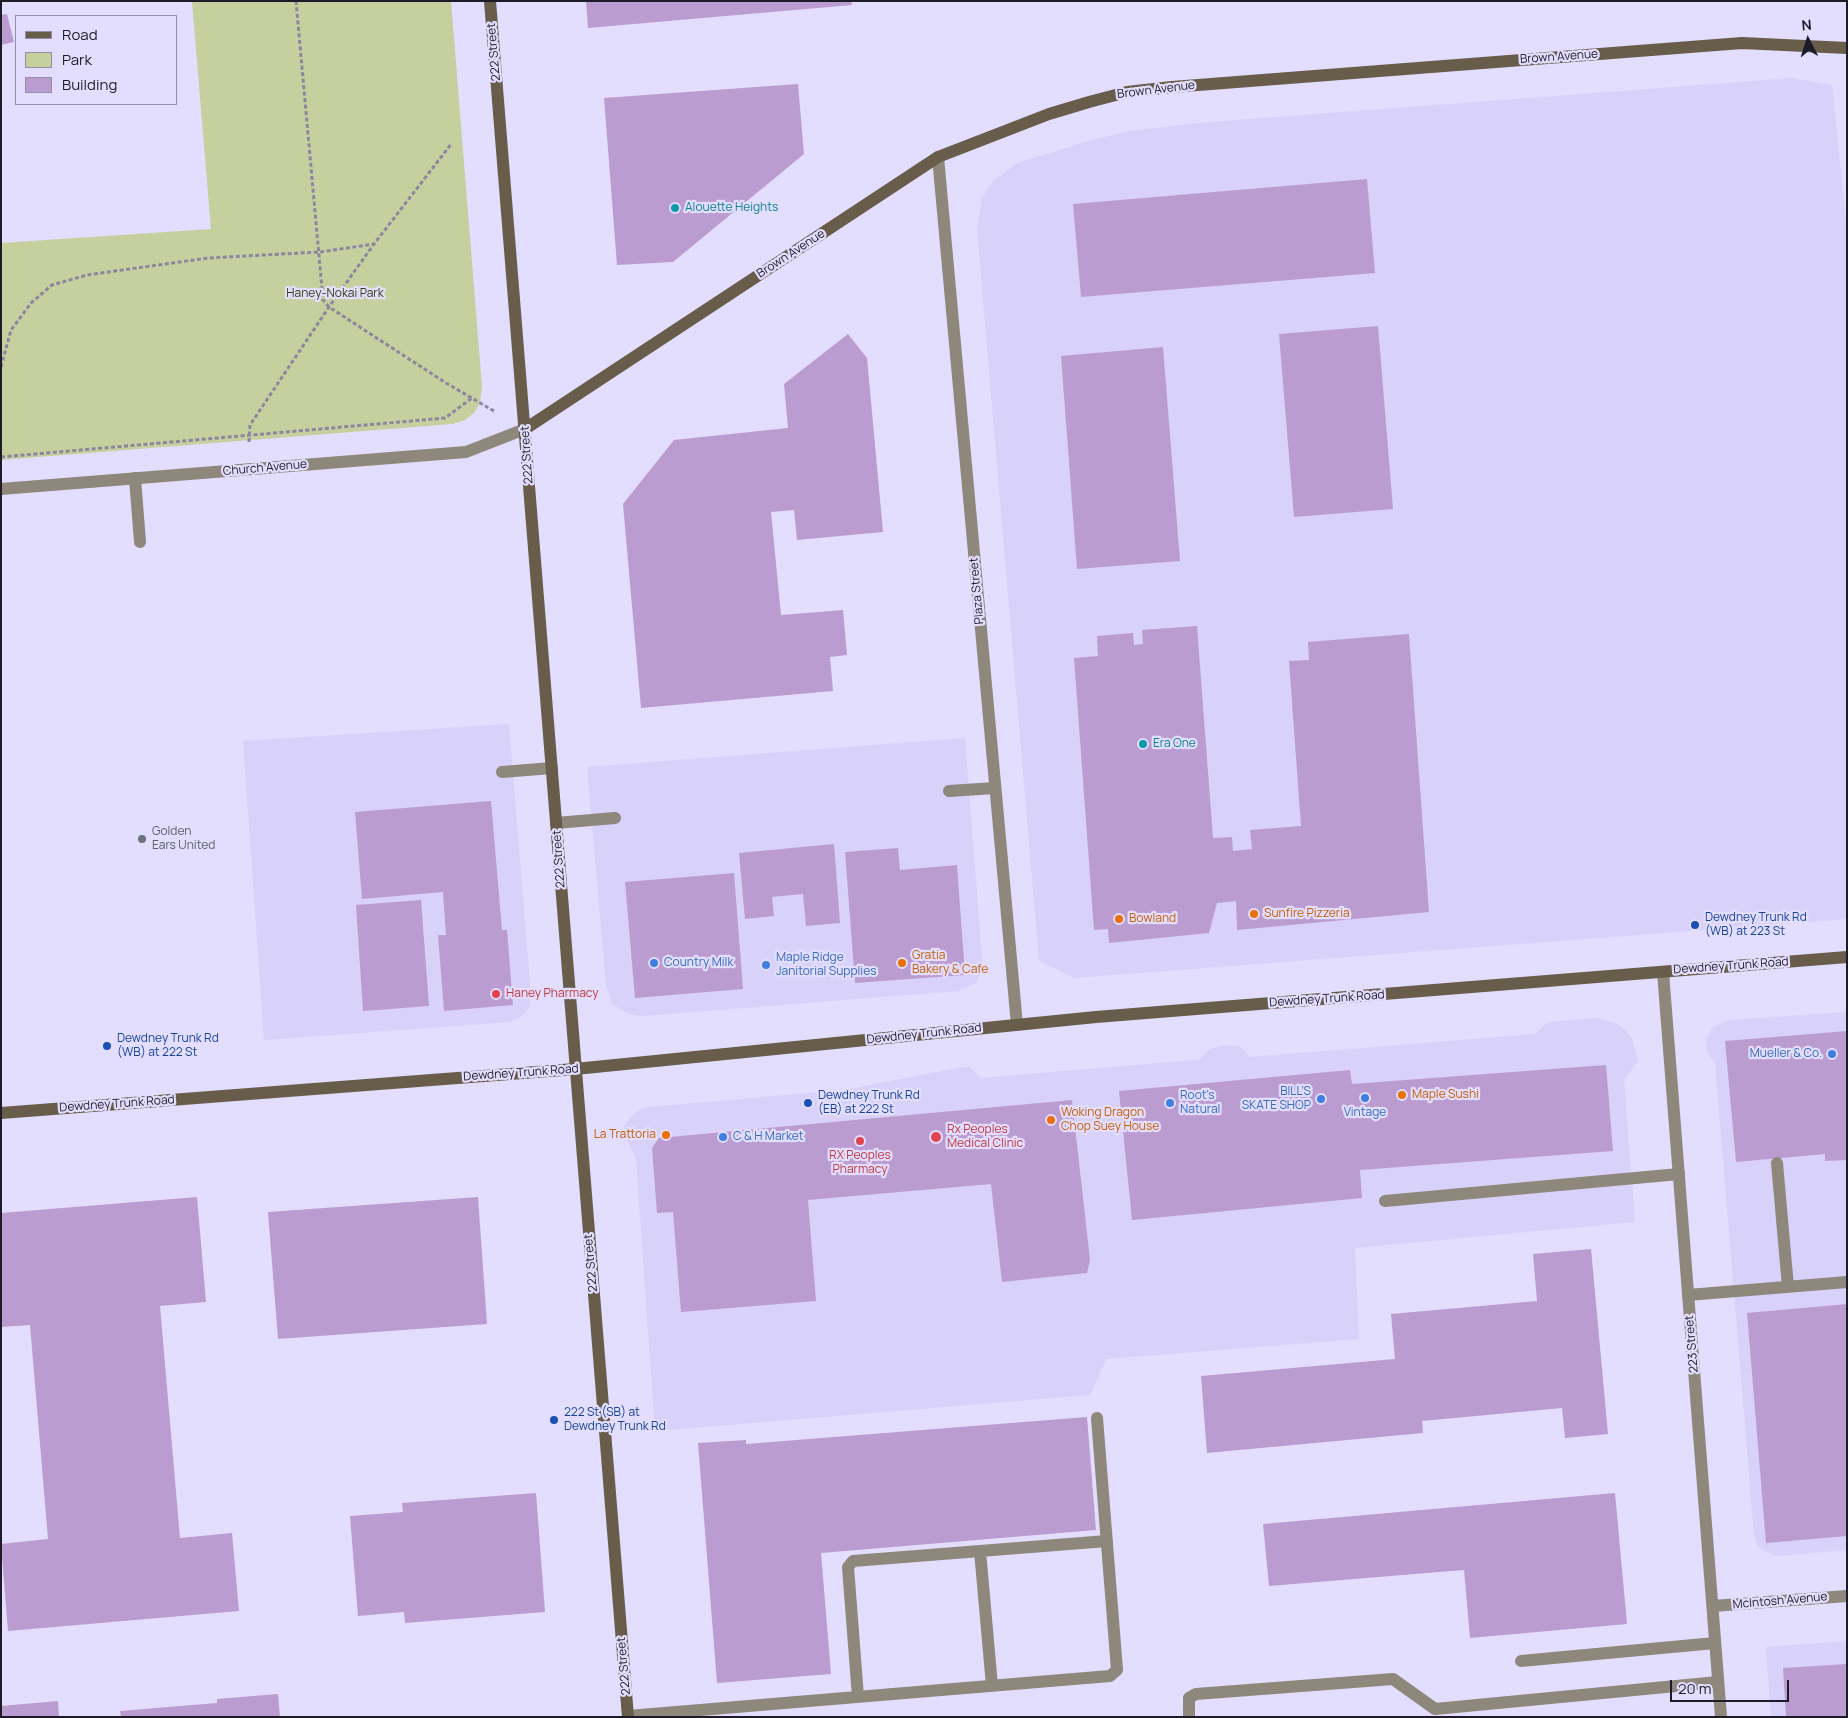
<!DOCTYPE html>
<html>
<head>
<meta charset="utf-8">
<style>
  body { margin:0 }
  #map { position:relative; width:1848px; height:1718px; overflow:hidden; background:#e3ddfe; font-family:Manrope,sans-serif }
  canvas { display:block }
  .frame { position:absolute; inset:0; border:2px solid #1d1b27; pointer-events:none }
  .legend { position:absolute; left:15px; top:15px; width:162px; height:90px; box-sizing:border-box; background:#e3ddfe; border:1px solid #948fa8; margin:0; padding:6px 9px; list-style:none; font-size:15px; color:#1d1b27 }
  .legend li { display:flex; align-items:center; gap:10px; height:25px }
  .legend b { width:25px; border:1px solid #948fa8 }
  .north { position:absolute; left:1783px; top:15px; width:50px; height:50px; -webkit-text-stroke:4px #e3ddfe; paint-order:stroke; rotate:355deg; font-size:14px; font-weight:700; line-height:20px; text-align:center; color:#1d1b27 }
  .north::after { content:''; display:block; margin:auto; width:18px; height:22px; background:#1d1b27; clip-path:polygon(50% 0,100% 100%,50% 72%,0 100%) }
  .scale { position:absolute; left:1670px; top:1680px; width:119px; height:22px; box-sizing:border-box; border:2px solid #1d1b27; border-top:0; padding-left:6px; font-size:15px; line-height:18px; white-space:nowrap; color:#1d1b27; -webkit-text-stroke:4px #e3ddfe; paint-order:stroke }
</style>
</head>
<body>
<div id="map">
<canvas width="1848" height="1718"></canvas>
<div class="frame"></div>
<ul class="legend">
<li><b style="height:6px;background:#675d4a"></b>Road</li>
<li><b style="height:14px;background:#c6d09e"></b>Park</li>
<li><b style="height:14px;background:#bb9cd0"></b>Building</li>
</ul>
<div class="north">N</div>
<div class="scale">20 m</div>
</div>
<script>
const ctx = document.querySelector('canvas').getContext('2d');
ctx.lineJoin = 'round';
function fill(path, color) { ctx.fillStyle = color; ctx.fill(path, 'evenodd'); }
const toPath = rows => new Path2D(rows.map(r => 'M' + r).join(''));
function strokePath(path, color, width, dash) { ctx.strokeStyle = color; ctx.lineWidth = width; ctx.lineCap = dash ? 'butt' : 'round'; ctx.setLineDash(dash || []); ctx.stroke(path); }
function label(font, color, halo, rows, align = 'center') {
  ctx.font = font + ' Manrope,sans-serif'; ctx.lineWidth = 4.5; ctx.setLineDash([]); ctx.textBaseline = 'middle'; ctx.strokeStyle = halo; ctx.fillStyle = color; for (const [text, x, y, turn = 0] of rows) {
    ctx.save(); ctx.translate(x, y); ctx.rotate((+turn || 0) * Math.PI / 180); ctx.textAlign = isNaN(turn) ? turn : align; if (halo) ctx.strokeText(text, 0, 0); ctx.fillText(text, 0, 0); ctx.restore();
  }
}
fill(toPath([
  [1793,78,1832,85,1847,229,1847,919,1074,978,1039,961,977,229,982,198,993,181,1018,163,1088,141,1130,131,1197,123],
  [509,724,531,996,529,1008,521,1017,510,1022,264,1040,243,741],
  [965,738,982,959,982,969,976,983,958,991,643,1016,629,1014,612,1004,606,985,587,767],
  [1847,1012,1847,1550,1776,1556,1762,1550,1757,1545,1754,1535,1715,1063,1707,1053,1706,1039,1713,1027,1729,1020],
  [1598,1018,1617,1024,1626,1031,1632,1039,1638,1061,1624,1080,1635,1222,1355,1248,1359,1339,1106,1359,1090,1395,655,1431,636,1158,625,1137,624,1126,627,1121,638,1110,649,1107,844,1090,963,1067,970,1067,981,1078,1195,1060,1201,1059,1209,1049,1224,1045,1241,1047,1250,1057,1535,1034,1548,1022],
  [1847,1641,1847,1717,1771,1717,1766,1647]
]), '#d8d1f9');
fill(toPath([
  [192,1,451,1,482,387,480,403,474,413,465,420,452,424,1,460,1,243,211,229]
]), '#c6d09e');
fill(toPath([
  [586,1,851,1,852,5,588,28],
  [7,14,14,42,1,45,1,15],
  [798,84,804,154,673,262,617,265,604,98],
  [1367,179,1375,273,1081,297,1073,204],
  [1378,326,1393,509,1294,517,1279,334],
  [848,334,867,358,883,532,797,540,794,510,771,512,781,615,843,610,847,655,830,657,833,691,641,708,623,504,674,440,788,428,784,384],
  [1163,347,1180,561,1077,569,1061,356],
  [1197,626,1213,838,1232,837,1233,851,1252,849,1250,830,1301,826,1289,661,1309,660,1308,642,1409,634,1429,912,1237,930,1236,901,1217,903,1209,933,1109,943,1108,929,1094,930,1074,658,1098,656,1097,636,1133,633,1134,645,1143,644,1142,630],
  [491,801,502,930,507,930,513,1005,444,1011,438,935,446,935,443,892,362,899,355,812],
  [834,844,840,923,806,926,803,894,772,897,774,916,745,919,739,853],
  [898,848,900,870,957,865,965,975,855,983,845,852],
  [734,873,743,989,635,998,625,882],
  [421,900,429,1006,363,1011,356,905],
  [1847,1031,1847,1160,1825,1161,1825,1154,1736,1162,1725,1041],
  [1606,1065,1613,1151,1360,1170,1362,1198,1132,1220,1119,1091,1350,1070,1352,1084],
  [1072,1100,1090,1260,1087,1273,1002,1282,991,1184,808,1200,816,1301,681,1312,673,1212,657,1213,652,1148,659,1138],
  [197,1197,206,1302,160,1306,180,1538,232,1533,239,1611,8,1631,1,1544,48,1539,30,1325,1,1327,1,1213],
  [478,1197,487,1324,278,1339,268,1212],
  [1591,1249,1608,1434,1565,1438,1562,1408,1422,1421,1423,1433,1207,1453,1201,1376,1395,1359,1391,1314,1537,1301,1533,1254],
  [1847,1304,1847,1536,1766,1543,1747,1313],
  [1087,1417,1096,1530,821,1553,831,1674,717,1683,698,1443,746,1440,746,1444],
  [536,1493,545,1612,405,1623,404,1612,358,1616,350,1516,403,1512,402,1503],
  [1615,1493,1627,1624,1470,1638,1464,1570,1269,1586,1263,1524],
  [1847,1664,1847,1717,1786,1717,1783,1668],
  [278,1694,280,1717,121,1717,120,1711,217,1703,217,1699],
  [58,1701,59,1717,1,1717,1,1706]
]), '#bb9cd0');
strokePath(toPath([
  [296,1,323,300,329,307,446,383,494,411],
  [1,367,11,330,31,303,52,285,87,275,208,258,320,252,374,244],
  [249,442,250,425,329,307,374,244,452,143],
  [1,457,445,418,472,398]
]), '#8c879f', 3, [4, 2.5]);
strokePath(toPath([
  [135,478,140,542],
  [502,772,552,768],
  [949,791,995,788],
  [556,823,615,818],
  [1777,1163,1788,1287],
  [1385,1201,1679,1174],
  [1688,1295,1847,1282],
  [980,1551,992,1686],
  [1521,1661,1715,1643],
  [858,1697,848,1567,853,1561,1107,1541],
  [628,1716,1110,1676,1117,1670,1097,1418],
  [1189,1717,1189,1698,1196,1694,1393,1679,1435,1709,1718,1682]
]), '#8e877b', 12);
strokePath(toPath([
  [938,157,1017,1025],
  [1,489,466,452,525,429],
  [1663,972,1721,1717],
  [1713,1606,1847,1596]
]), '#8e877b', 12);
strokePath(toPath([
  [490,1,628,1717],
  [525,429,938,157,1049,114,1089,102,1127,92,1172,87,1742,43,1847,48],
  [1,1113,575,1069,1096,1017,1847,957]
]), '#675d4a', 12);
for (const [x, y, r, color] of [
  [675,208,5,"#0f9aa8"],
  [1143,744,5,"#0f9aa8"],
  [142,839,5,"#6b7280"],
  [1254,914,5,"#e8710a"],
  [1119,919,5,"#e8710a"],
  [1695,925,5,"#1a4fb4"],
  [654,963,5,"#3f7fe0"],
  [902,963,5,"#e8710a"],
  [766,965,5,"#3f7fe0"],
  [496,994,5,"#e0444e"],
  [107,1046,5,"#1a4fb4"],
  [1832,1054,5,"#3f7fe0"],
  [1402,1095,5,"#e8710a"],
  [1365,1098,5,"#3f7fe0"],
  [1321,1099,5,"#3f7fe0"],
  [808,1103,5,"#1a4fb4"],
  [1170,1103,5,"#3f7fe0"],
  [1051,1120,5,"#e8710a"],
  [666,1135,5,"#e8710a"],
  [723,1137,5,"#3f7fe0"],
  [936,1137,6,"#e0444e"],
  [860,1141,5,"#e0444e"],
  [554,1420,5,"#1a4fb4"]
]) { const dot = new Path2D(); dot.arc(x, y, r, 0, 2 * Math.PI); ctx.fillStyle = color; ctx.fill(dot); strokePath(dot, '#e3ddfe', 2); }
label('12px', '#1d1b27', '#e3ddfe', [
  ["222 Street",494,52,-95],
  ["Brown Avenue",1559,57,-4],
  ["Brown Avenue",1156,90,-7],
  ["Brown Avenue",791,254,-33],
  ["222 Street",527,455,-94],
  ["Church Avenue",265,468,-5],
  ["Plaza Street",977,591,-95],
  ["222 Street",559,859,-94],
  ["Dewdney Trunk Road",1731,966,-4],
  ["Dewdney Trunk Road",1327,999,-4],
  ["Dewdney Trunk Road",924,1034,-6],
  ["Dewdney Trunk Road",521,1073,-4],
  ["Dewdney Trunk Road",117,1104,-4],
  ["222 Street",591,1263,-95],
  ["223 Street",1692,1344,-95],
  ["McIntosh Avenue",1780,1601,-5],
  ["222 Street",624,1666,-95]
]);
label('12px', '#0d838f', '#e3ddfe', [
  ["Alouette Heights",685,208],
  ["Era One",1153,744]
], 'left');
label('12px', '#383e10', '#e3ddfe', [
  ["Haney-Nokai Park",335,294]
]);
label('12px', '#5b616d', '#e3ddfe', [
  ["Golden",152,832],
  ["Ears United",152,846]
], 'left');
label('12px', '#c56008', '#e3ddfe', [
  ["Sunfire Pizzeria",1264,914],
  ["Bowland",1129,919],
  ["Gratia",912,956],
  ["Bakery & Cafe",912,970],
  ["Maple Sushi",1412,1095],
  ["Woking Dragon",1061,1113],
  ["Chop Suey House",1061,1127],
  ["La Trattoria",656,1135,"right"]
], 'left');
label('12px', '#164399', '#e3ddfe', [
  ["Dewdney Trunk Rd",1705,918],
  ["(WB) at 223 St",1705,932],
  ["Dewdney Trunk Rd",117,1039],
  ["(WB) at 222 St",117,1053],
  ["Dewdney Trunk Rd",818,1096],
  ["(EB) at 222 St",818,1110],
  ["222 St (SB) at",564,1413],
  ["Dewdney Trunk Rd",564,1427]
], 'left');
label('12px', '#366cbe', '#e3ddfe', [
  ["Maple Ridge",776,958],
  ["Janitorial Supplies",776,972],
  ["Country Milk",664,963],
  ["Mueller & Co.",1822,1054,"right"],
  ["BILL’S",1311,1092,"right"],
  ["SKATE SHOP",1311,1106,"right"],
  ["Root's",1180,1096],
  ["Natural",1180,1110],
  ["Vintage",1365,1113,"center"],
  ["C & H Market",733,1137]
], 'left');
label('12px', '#be3a42', '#e3ddfe', [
  ["Haney Pharmacy",506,994],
  ["Rx Peoples",947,1130],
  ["Medical Clinic",947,1144],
  ["RX Peoples",860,1156,"center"],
  ["Pharmacy",860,1170,"center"]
], 'left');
</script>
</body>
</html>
